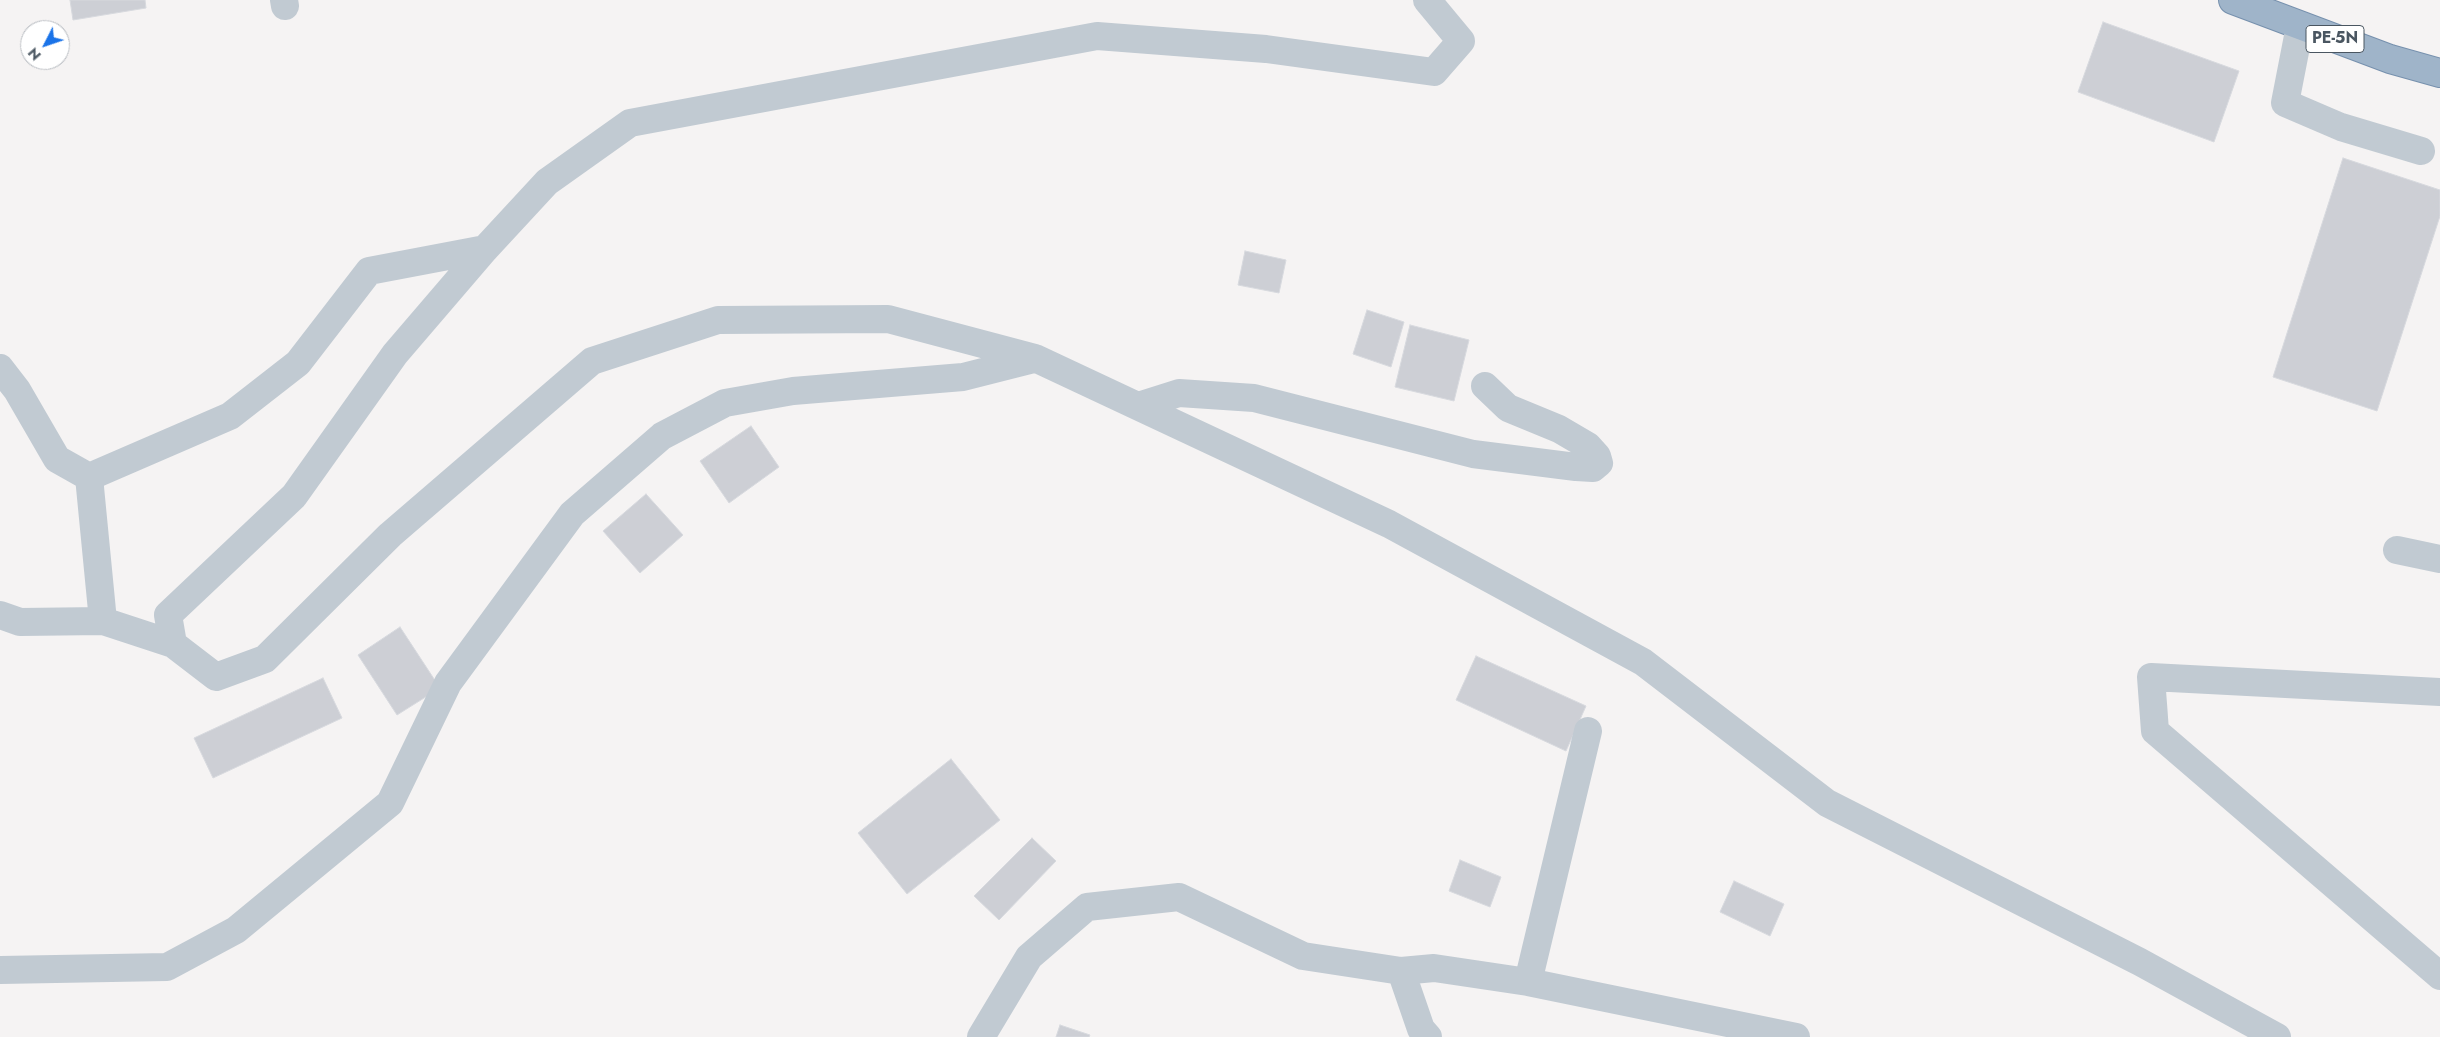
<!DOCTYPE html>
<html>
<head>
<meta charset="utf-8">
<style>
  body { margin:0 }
  #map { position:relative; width:2440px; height:1037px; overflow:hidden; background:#f5f3f3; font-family:Jost,sans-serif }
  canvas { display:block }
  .north { position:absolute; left:20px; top:20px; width:50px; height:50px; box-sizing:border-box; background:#fff; border:1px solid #b7bbc0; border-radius:50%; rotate:229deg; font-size:14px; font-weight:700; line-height:20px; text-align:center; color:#4a5661 }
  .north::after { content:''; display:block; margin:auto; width:18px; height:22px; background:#1a73e8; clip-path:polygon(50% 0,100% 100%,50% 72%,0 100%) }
</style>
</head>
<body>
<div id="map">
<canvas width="2440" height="1037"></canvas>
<div class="north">N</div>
</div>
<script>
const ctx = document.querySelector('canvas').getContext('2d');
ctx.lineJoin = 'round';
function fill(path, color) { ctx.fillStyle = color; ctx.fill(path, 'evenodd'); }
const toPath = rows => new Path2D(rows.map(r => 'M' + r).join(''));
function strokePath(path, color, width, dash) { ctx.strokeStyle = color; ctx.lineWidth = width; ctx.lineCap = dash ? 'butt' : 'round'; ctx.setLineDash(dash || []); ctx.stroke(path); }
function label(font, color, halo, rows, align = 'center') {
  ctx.font = font + ' Jost,sans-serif'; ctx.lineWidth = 4; ctx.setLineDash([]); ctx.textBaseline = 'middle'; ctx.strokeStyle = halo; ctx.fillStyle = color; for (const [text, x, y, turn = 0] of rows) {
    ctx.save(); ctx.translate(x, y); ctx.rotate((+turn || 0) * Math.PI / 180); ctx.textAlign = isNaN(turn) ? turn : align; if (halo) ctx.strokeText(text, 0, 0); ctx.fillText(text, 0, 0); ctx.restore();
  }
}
const building = toPath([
  [70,0,145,0,146,8,73,20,70,0],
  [2103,22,2239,71,2214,142,2078,92,2103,22],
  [2343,158,2440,190,2440,216,2377,411,2273,377,2343,158],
  [1245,251,1286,260,1279,293,1238,285,1245,251],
  [1367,310,1404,322,1391,367,1353,354,1367,310],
  [1410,325,1469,340,1454,401,1395,387,1410,325],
  [751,426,779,467,729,503,700,461,751,426],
  [646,494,683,535,640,573,603,531,646,494],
  [400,627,440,688,397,715,358,655,400,627],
  [1476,656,1586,706,1566,751,1456,700,1476,656],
  [323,678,342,718,213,778,194,738,323,678],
  [951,759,1000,820,907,894,858,833,951,759],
  [1032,838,1056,861,999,920,974,896,1032,838],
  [1460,860,1501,877,1490,907,1449,891,1460,860],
  [1734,881,1784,904,1770,936,1720,912,1734,881],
  [1060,1025,1090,1035,1089,1037,1056,1037,1060,1025]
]);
fill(building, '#cdcfd5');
strokePath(building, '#d7d9de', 1);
const trunk = toPath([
  [2233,0,2390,59,2440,73]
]);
strokePath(trunk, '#7690ad', 30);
strokePath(toPath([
  [284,0,285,6],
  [1427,0,1461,41,1434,72,1266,49,1097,36,630,123,547,182,485,249,395,354,294,496,168,615,173,644,216,677,265,659,390,535,592,361,718,320,888,319,1035,358,1389,524,1643,662,1827,803,2140,962,2277,1037],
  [2300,26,2285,103,2341,127,2421,151],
  [0,368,17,390,57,459,89,477,230,416,298,363,369,271,485,249],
  [1138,406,1179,393,1254,398,1473,454,1576,467,1593,468,1599,463,1597,456,1588,446,1559,429,1508,408,1485,386],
  [89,477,103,621],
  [2397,550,2440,559],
  [0,615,20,622,103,621,173,644],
  [2440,692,2151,677,2155,731,2440,976],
  [0,970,167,967,236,930,390,803,448,683,572,514,662,436,725,403,793,391,963,377,1034,359],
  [1528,982,1588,731],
  [981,1037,1029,957,1087,907,1179,897,1303,956,1401,971],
  [1428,1037,1421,1029,1401,971,1434,968,1528,982,1796,1037]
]), '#c1cad2', 28);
strokePath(trunk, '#9fb4c9', 28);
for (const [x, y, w] of [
  [2335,39,58]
]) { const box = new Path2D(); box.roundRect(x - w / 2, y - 13.5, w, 27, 4); ctx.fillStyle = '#fff'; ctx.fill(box); strokePath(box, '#4a5661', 1); }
label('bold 16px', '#4a5661', null, [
  ["PE-5N",2335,39]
]);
</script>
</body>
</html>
